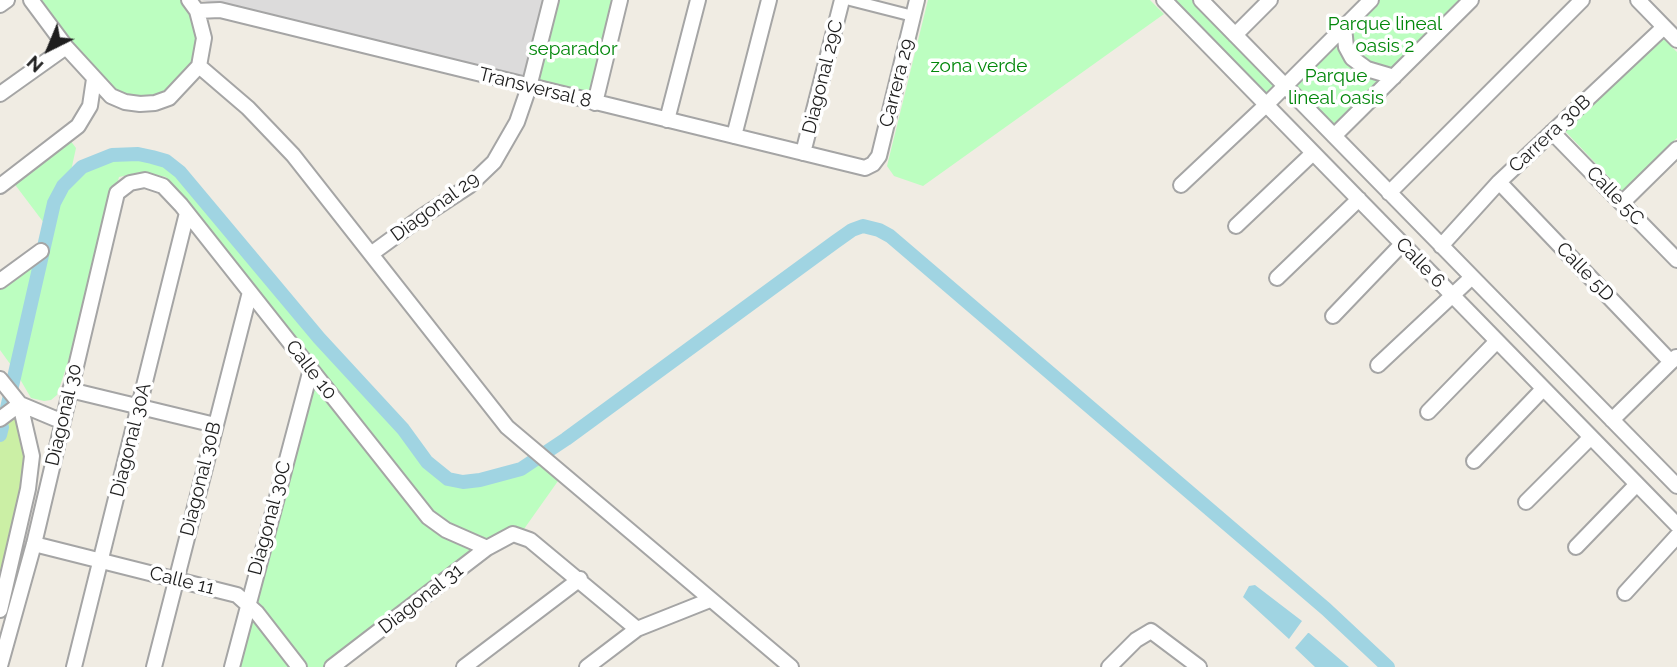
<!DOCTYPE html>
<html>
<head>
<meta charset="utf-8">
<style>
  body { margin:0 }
  #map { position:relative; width:1677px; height:667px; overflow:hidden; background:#f0ece3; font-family:Raleway,sans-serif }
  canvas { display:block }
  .north { position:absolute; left:14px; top:14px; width:70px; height:70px; -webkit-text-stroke:5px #fff; paint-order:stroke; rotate:223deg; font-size:19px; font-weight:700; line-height:28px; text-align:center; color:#1e1e1e }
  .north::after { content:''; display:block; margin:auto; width:24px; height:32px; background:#1e1e1e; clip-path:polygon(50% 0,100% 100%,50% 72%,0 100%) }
</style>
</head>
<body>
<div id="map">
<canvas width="1677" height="667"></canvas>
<div class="north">N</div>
</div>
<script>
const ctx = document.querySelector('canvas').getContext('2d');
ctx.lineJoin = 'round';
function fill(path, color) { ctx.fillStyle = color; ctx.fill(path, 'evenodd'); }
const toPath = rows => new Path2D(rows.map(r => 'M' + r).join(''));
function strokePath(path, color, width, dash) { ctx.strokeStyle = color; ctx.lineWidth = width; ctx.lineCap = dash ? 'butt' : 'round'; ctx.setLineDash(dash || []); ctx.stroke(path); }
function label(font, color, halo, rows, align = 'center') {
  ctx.font = font + ' Raleway,sans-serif'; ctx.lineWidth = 7; ctx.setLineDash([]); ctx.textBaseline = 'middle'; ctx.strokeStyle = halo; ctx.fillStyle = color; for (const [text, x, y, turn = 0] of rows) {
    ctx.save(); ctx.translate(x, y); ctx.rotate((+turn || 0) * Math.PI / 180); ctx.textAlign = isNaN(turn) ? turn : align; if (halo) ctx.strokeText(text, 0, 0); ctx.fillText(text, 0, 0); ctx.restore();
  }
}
fill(toPath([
  [200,0,544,0,525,77]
]), '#dcdbdb');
fill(toPath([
  [20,404,32,456,0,599,0,421]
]), '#cbefa5');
fill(toPath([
  [36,0,187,0,200,10,199,66,169,98,140,104,111,96],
  [551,0,619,0,595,103,529,87],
  [928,0,1150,0,1164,14,923,186,894,176,887,166],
  [1164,0,1206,0,1289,83,1266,105],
  [1376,0,1464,0,1394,72,1360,60,1351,49,1348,28],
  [1342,33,1343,49,1390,78,1335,131,1292,83],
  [1663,38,1677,52,1677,138,1622,191,1565,131],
  [70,140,76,148,69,180,82,167,112,156,124,154,138,154,166,161,180,172,317,339,402,429,427,462,448,479,463,485,478,484,521,473,537,463,558,481,524,529,510,530,489,539,458,528,428,509,166,177,141,172,119,177,77,335,57,395,51,400,44,401,31,398,17,374,49,224,44,223,13,182],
  [38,255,25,310,13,368,0,350,0,283],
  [311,369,428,517,487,548,332,667,232,667]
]), '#bcfec0');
fill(toPath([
  [1255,585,1302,621,1289,639,1243,597,1249,586],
  [1308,633,1309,633,1349,667,1315,667,1295,648]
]), '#a0d4e2');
strokePath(toPath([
  [7,408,54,203,63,186,82,167,112,155,138,154,152,157,166,161,180,172,319,338,403,429,427,462,448,479,463,482,480,480,521,469,566,439,835,242,852,230,863,226,879,230,890,236,1326,609,1388,667],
  [0,435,2,427]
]), '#a0d4e2', 14);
const pedestrian = toPath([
  [850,0,913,16]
]);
const minor = toPath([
  [31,0,66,47,111,96,125,102,140,104,155,103,169,98,199,66,204,38,197,11,189,0],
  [1164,0,1677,525],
  [1201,0,1677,486],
  [1638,0,1677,40],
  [0,5,7,0],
  [197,11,220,10,865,168,873,164,879,156,917,0],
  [1344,27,1346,47,1352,58,1367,69,1394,77],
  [1235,35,1270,0],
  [199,66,248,108,293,155,507,427,791,667],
  [0,94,66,47],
  [595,103,620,0],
  [667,120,698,0],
  [1552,132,1677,260],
  [734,136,769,0],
  [1334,136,1471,0],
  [803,153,842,0],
  [1499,182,1671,362],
  [1181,185,1266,105,1371,0],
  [0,186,78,126,90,106,94,79],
  [1389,193,1582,0],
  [1622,203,1677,149],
  [1236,226,1313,153],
  [1441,246,1499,182,1664,27],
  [371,254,423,216,469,186,494,162,517,122,529,87,551,0],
  [1277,278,1359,199],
  [0,281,41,251],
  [1333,316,1402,244],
  [1378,365,1472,277],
  [0,379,20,404,63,422],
  [70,390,215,425],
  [1428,412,1497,341],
  [0,419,20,404],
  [1612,420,1676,357],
  [1474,461,1543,389],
  [1526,502,1591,437],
  [34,544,237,595,257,613,299,667],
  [1576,547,1637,484],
  [1625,593,1677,536],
  [0,610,28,489,32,456,20,404],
  [0,666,34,544,117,193,130,183,145,180,163,186,181,205,428,517,446,530,487,548],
  [74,667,187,213],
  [154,667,250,292],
  [232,667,311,369],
  [332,667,487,548,513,534,530,540,637,629],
  [464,667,580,579],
  [587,667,637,629,710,600],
  [1109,667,1136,640,1151,631,1199,667]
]);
strokePath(pedestrian, '#a5a5a5', 14);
strokePath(minor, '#a5a5a5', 18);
strokePath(pedestrian, '#fff', 10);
strokePath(minor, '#fff', 14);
label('19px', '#02870a', '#fff', [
  ["Parque lineal",1385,24],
  ["oasis 2",1385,46],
  ["separador",573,49],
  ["zona verde",979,66],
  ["Parque",1336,76],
  ["lineal oasis",1336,98]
]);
label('19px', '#1e1e1e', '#fff', [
  ["Diagonal 29C",823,77,-76],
  ["Carrera 29",897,83,-76],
  ["Transversal 8",535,88,14],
  ["Carrera 30B",1550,134,-43],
  ["Calle 5C",1615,196,46],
  ["Diagonal 29",435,207,-36],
  ["Calle 6",1420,263,46],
  ["Calle 5D",1585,272,46],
  ["Calle 10",311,370,52],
  ["Diagonal 30",64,415,-77],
  ["Diagonal 30A",131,440,-76],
  ["Diagonal 30B",201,479,-76],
  ["Diagonal 30C",270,518,-75],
  ["Calle 11",182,581,14],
  ["Diagonal 31",421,599,-38]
]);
</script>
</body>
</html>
